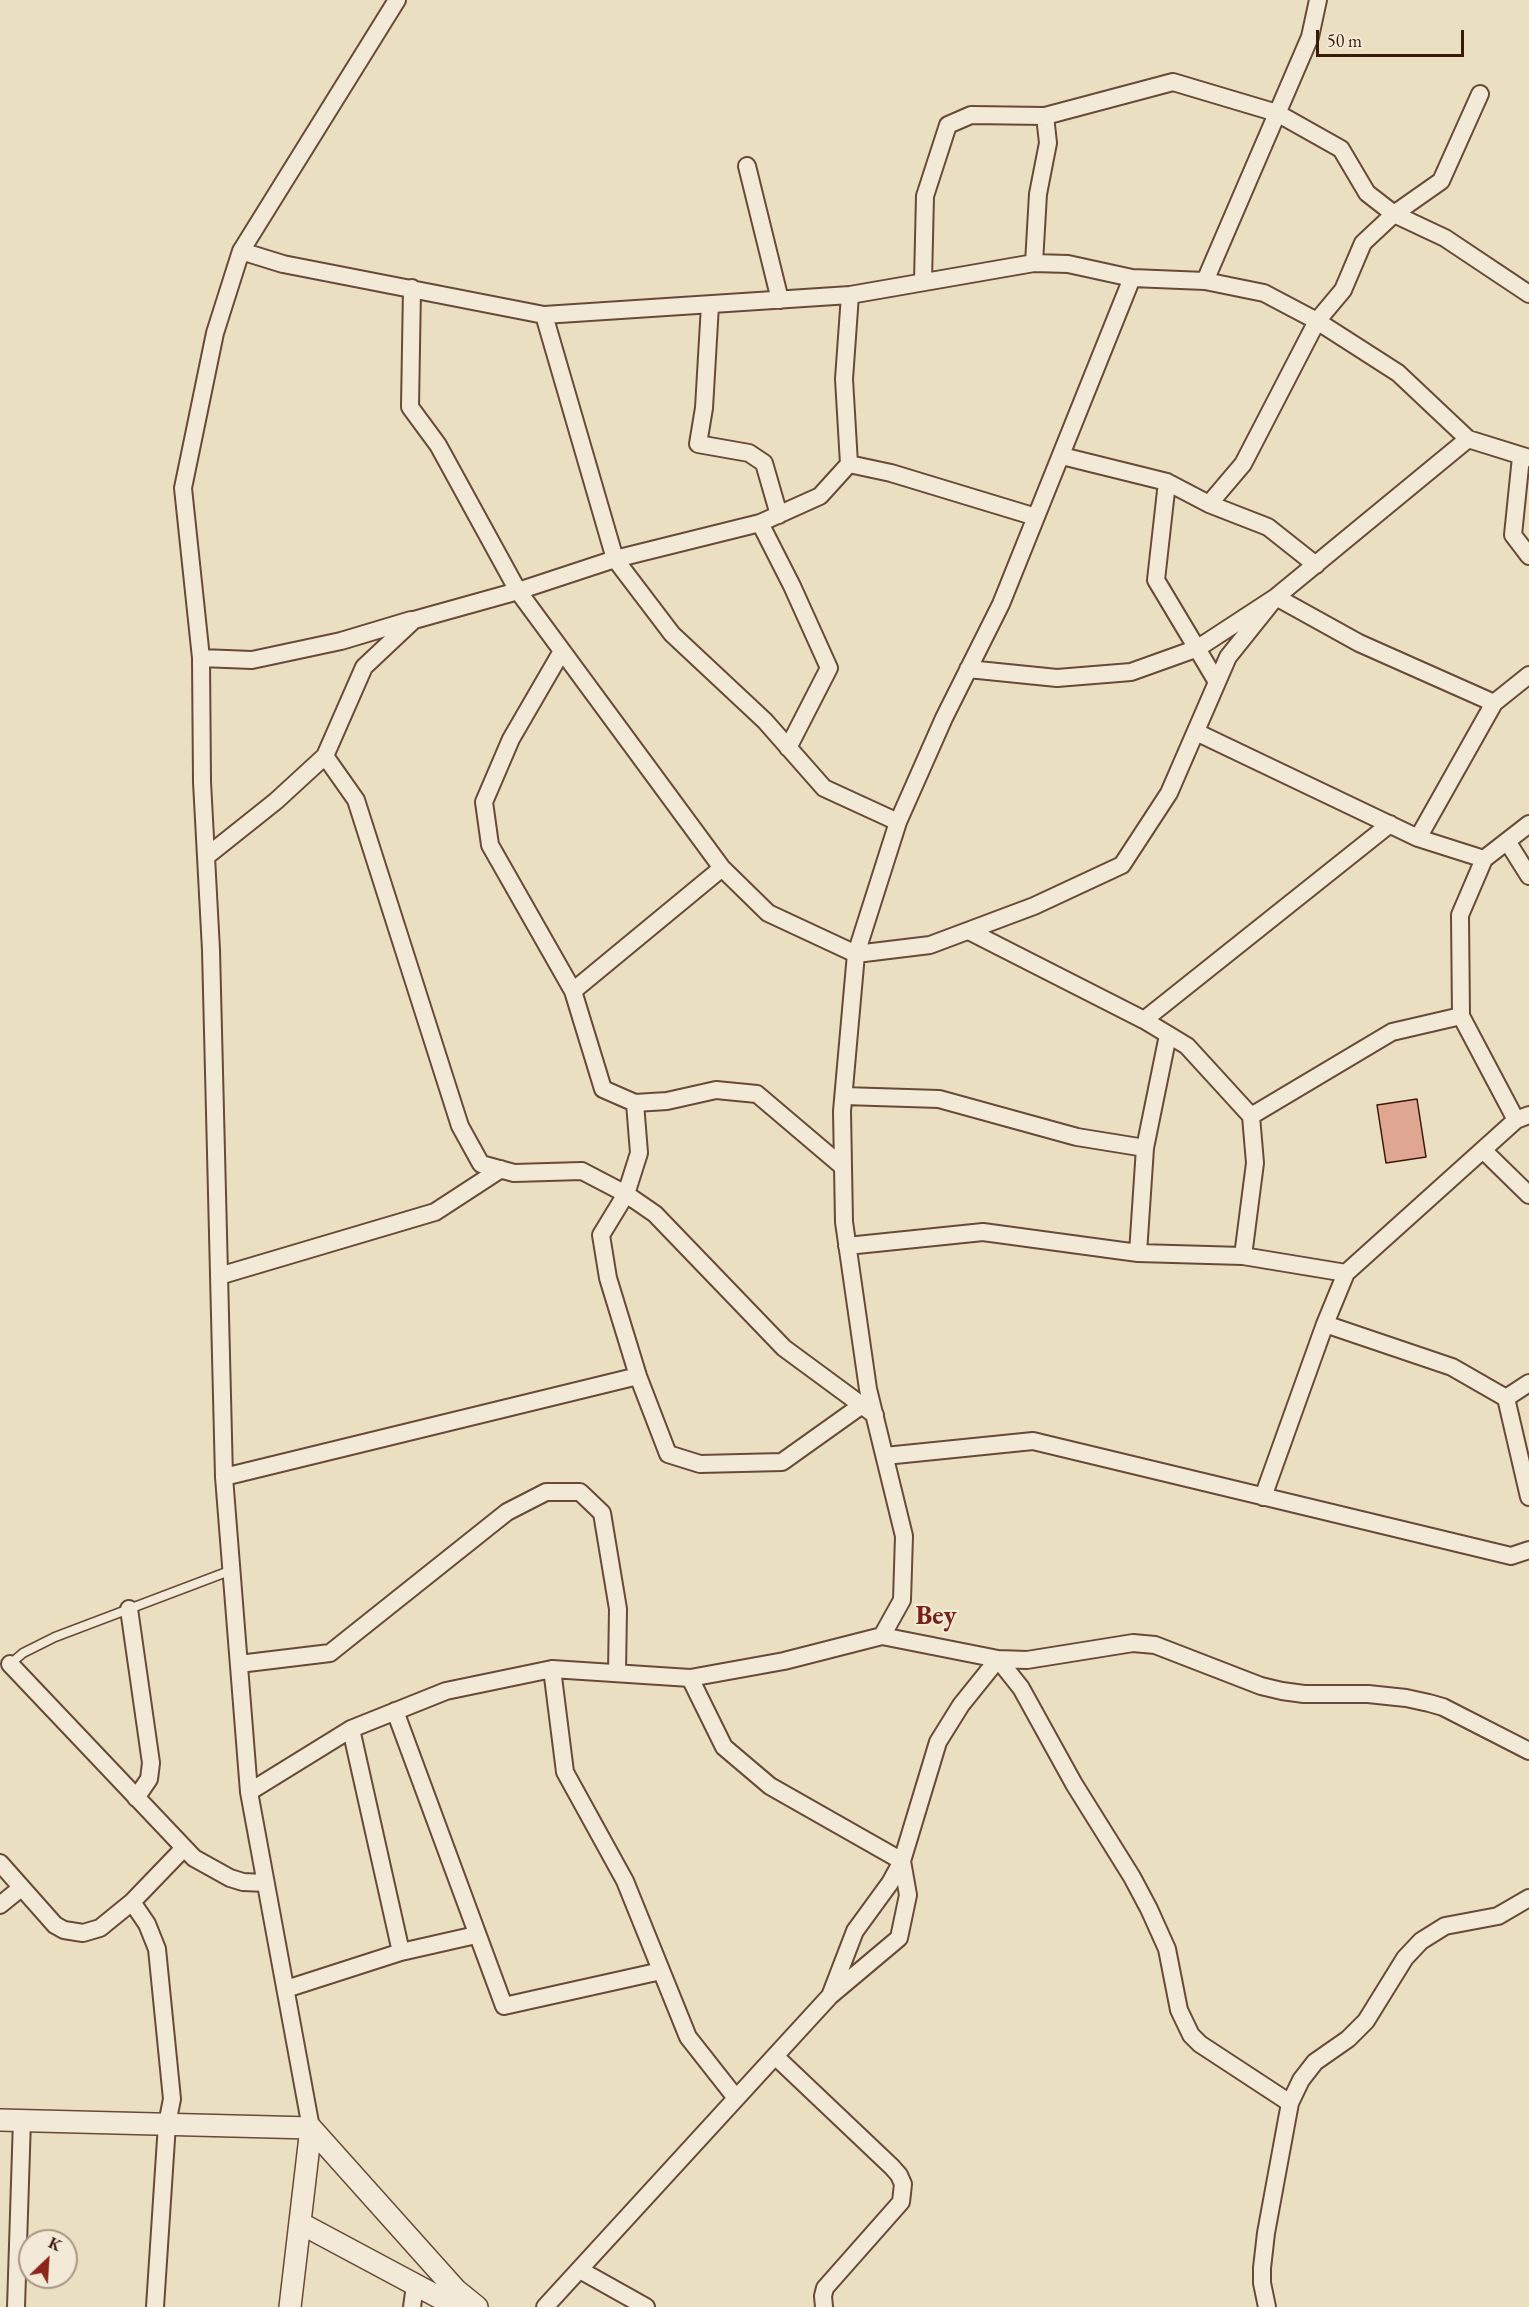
<!DOCTYPE html>
<html>
<head>
<meta charset="utf-8">
<style>
  body { margin:0 }
  #map { position:relative; width:1529px; height:2307px; overflow:hidden; background:#ebdfc2; font-family:"EB Garamond",serif }
  canvas { display:block }
  .north { position:absolute; left:18px; top:2229px; width:60px; height:60px; box-sizing:border-box; background:#f2ead7; border:2px solid #a99685; border-radius:50%; rotate:25deg; font-size:16px; font-weight:700; line-height:24px; text-align:center; color:#3b180a }
  .north::after { content:''; display:block; margin:auto; width:21px; height:27px; background:#8f2418; clip-path:polygon(50% 0,100% 100%,50% 72%,0 100%) }
  .scale { position:absolute; left:1316px; top:30px; width:148px; height:27px; box-sizing:border-box; border:3px solid #3b180a; border-top:0; padding-left:8px; font-size:18px; line-height:21px; white-space:nowrap; color:#3b180a; -webkit-text-stroke:4px #f2ead7; paint-order:stroke }
</style>
</head>
<body>
<div id="map">
<canvas width="1529" height="2307"></canvas>
<div class="north">K</div>
<div class="scale">50 m</div>
</div>
<script>
const ctx = document.querySelector('canvas').getContext('2d');
ctx.lineJoin = 'round';
function fill(path, color) { ctx.fillStyle = color; ctx.fill(path, 'evenodd'); }
const toPath = rows => new Path2D(rows.map(r => 'M' + r).join(''));
function strokePath(path, color, width, dash) { ctx.strokeStyle = color; ctx.lineWidth = width; ctx.lineCap = dash ? 'butt' : 'round'; ctx.setLineDash(dash || []); ctx.stroke(path); }
function label(font, color, halo, rows, align = 'center') {
  ctx.font = font + ' "EB Garamond",serif'; ctx.lineWidth = 4.5; ctx.setLineDash([]); ctx.textBaseline = 'middle'; ctx.strokeStyle = halo; ctx.fillStyle = color; for (const [text, x, y, turn = 0] of rows) {
    ctx.save(); ctx.translate(x, y); ctx.rotate((+turn || 0) * Math.PI / 180); ctx.textAlign = isNaN(turn) ? turn : align; if (halo) ctx.strokeText(text, 0, 0); ctx.fillText(text, 0, 0); ctx.restore();
  }
}
const building = toPath([
  [1417,1099,1426,1157,1386,1163,1377,1105,1417,1099]
]);
fill(building, '#dfa791');
strokePath(building, '#3b180a', 1.5);
const service = toPath([
  [10,1664,23,1653,55,1637,232,1570]
]);
const minor = toPath([
  [747,166,780,300],
  [241,251,283,264,544,315,850,295,1034,263,1068,264,1132,278,1205,281,1264,293,1317,321,1398,373,1468,439,1529,458],
  [1034,263,1038,194,1048,143,1045,116],
  [923,281,925,196,948,125,971,115,1045,116,1173,82,1277,113,1341,149,1367,193,1394,214,1445,238,1529,294],
  [1205,281,1310,37,1318,0],
  [412,288,410,407,438,445,518,591,722,868,768,913,856,954,930,945,1034,906,1122,865,1169,793,1228,657,1276,597,1468,439],
  [850,295,844,379,849,464,891,473,1036,517],
  [710,305,704,408,698,444,749,453,764,463,779,515],
  [544,315,615,559,672,634,765,721,824,788,898,822],
  [1062,456,1167,482,1209,504,1268,527,1316,565],
  [1521,457,1513,535,1529,556],
  [1167,482,1156,580,1217,682],
  [1209,504,1243,464,1317,321,1343,290,1363,243,1394,214,1441,181,1480,94],
  [760,523,792,586,829,668,788,748],
  [562,651,511,739,484,802,490,845,573,991,603,1089,635,1103,667,1101,716,1090,757,1094,843,1167],
  [201,658,252,660,341,641,411,620],
  [968,669,1057,678,1131,672,1198,648,1276,597,1359,643,1494,703],
  [1196,732,1418,838,1484,859],
  [325,756,356,800,460,1126,481,1164,514,1173,582,1171,626,1194,655,1214,784,1348,875,1415],
  [1418,838,1494,703,1529,675],
  [1507,841,1529,876],
  [207,856,276,801,325,756,364,667,414,620,518,591,615,559,760,523,820,496,849,464],
  [969,931,1144,1020,1187,1046,1251,1116,1255,1163,1243,1256],
  [573,991,722,868],
  [1144,1020,1390,824],
  [844,1096,939,1099,1077,1137,1145,1148],
  [635,1103,639,1153,626,1194,601,1235,608,1278,638,1376,668,1454,700,1464,782,1462,862,1405],
  [1251,1116,1392,1032,1461,1016],
  [1516,1120,1461,1016,1460,915,1484,859,1529,824],
  [1483,1150,1529,1195],
  [847,1246,983,1232,1138,1253,1243,1256,1346,1273],
  [1138,1253,1145,1148,1168,1035],
  [219,1276,435,1212,501,1169],
  [1325,1324,1452,1367,1506,1398,1529,1383],
  [1506,1398,1529,1497],
  [885,1456,1033,1441,1511,1556,1529,1550],
  [224,1477,638,1376],
  [1263,1497,1325,1324,1346,1273,1516,1120,1529,1115],
  [129,1609,151,1763,149,1779,136,1798],
  [882,1636,998,1659,1027,1660,1133,1643,1155,1645,1261,1686,1282,1691,1304,1694,1368,1694,1406,1698,1429,1703,1443,1707,1529,1751],
  [10,1664,194,1858,230,1878,243,1882,266,1883],
  [239,1664,330,1653,507,1512,546,1492,580,1492,602,1513,618,1609,617,1673],
  [552,1669,565,1772,625,1881,688,2037,736,2098],
  [690,1678,724,1747,770,1786,902,1861],
  [395,1711,504,2006,661,1971],
  [351,1729,401,1952],
  [249,1792,351,1729,446,1691,552,1669,690,1678,784,1661,882,1636,902,1600,904,1536,868,1389,844,1222,842,1111,856,954,898,822,944,718,1001,604,1132,278],
  [0,1863,55,1925,64,1930,83,1933,100,1928,132,1902,184,1848],
  [132,1902,147,1924,157,1949,172,2099,167,2124,155,2307],
  [0,1905,21,1888],
  [286,1989,401,1952,476,1935],
  [830,1996,855,1931,890,1883,902,1861,938,1742,961,1705,998,1659,1021,1688,1074,1784,1132,1877,1149,1909,1167,1949,1179,2010,1191,2035,1200,2044,1290,2103],
  [775,2056,892,2167,899,2175,903,2184,901,2202,825,2288,823,2296,824,2307],
  [311,2128,249,1792,224,1477,211,950,202,782,201,658,183,488,215,333,241,251,397,0],
  [580,2270,646,2307],
  [16,2307,22,2120],
  [412,2307,415,2285],
  [545,2307,830,1996,899,1938,908,1895,902,1861],
  [1267,2307,1262,2283,1262,2268,1266,2233,1290,2103,1301,2080,1315,2062,1348,2039,1366,2021,1405,1958,1421,1941,1445,1926,1498,1916,1529,1898]
]);
const tertiary = toPath([
  [0,2120,311,2128,456,2290,477,2307],
  [300,2223,457,2307],
  [290,2307,311,2128]
]);
strokePath(service, '#674a38', 11);
strokePath(minor, '#674a38', 20);
strokePath(tertiary, '#674a38', 24);
strokePath(service, '#f2ead7', 8);
strokePath(minor, '#f2ead7', 16);
strokePath(tertiary, '#f2ead7', 21);
label('bold 27px', '#7a1f14', '#f2ead7', [
  ["Bey",936,1617]
]);
</script>
</body>
</html>
